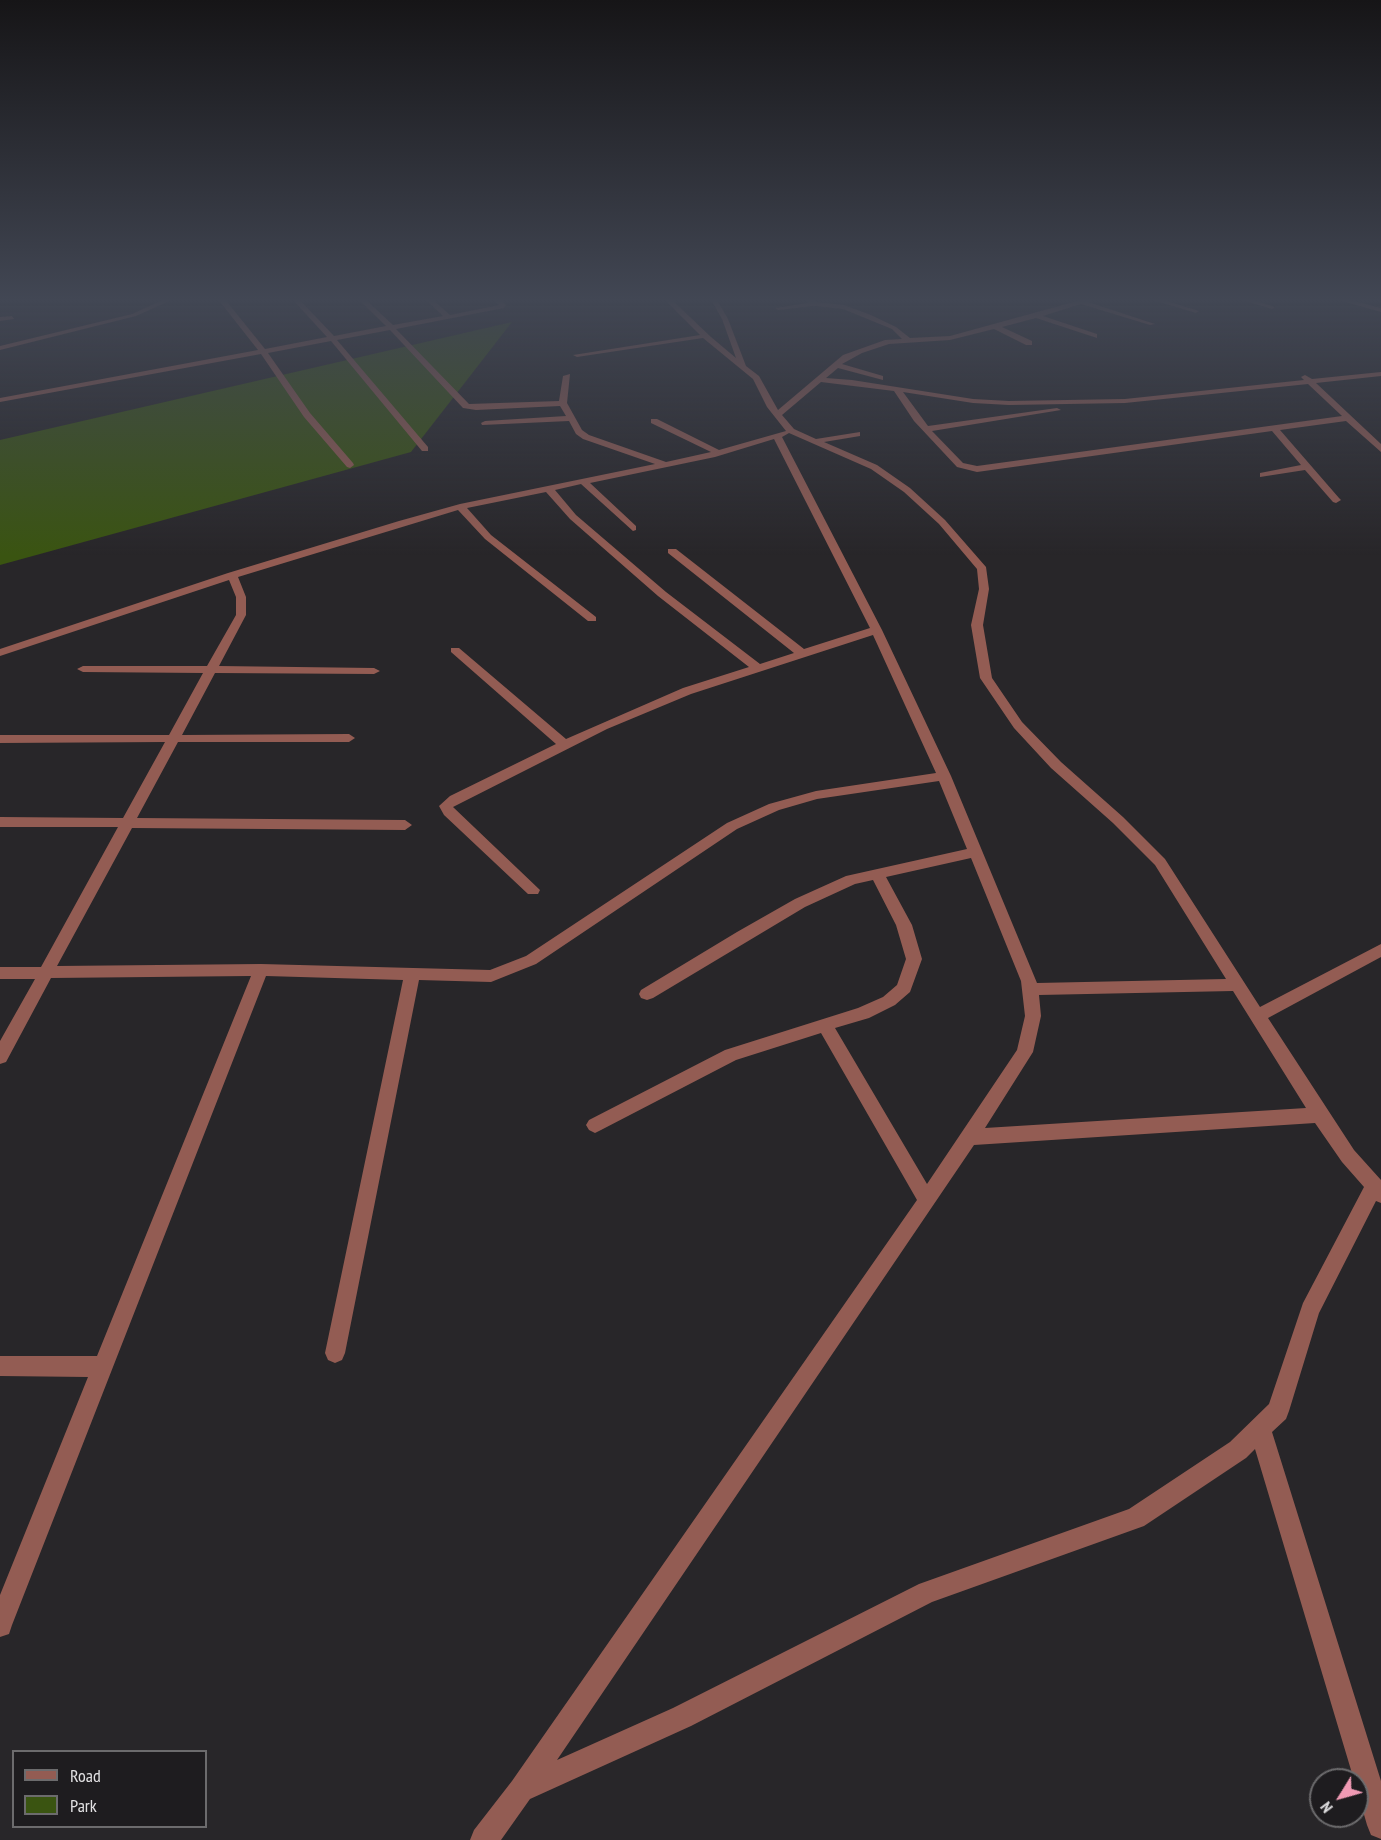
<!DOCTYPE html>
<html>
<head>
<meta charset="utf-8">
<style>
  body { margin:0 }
  #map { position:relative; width:1381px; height:1840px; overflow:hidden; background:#282629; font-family:"PT Sans Narrow",sans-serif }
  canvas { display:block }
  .legend { position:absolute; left:12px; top:1750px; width:195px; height:78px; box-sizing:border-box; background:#1e1c1f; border:2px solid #6c6b6d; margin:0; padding:8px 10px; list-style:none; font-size:18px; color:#e2e1e3 }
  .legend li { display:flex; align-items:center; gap:12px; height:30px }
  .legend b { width:30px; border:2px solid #6c6b6d }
  .north { position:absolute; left:1309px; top:1768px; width:60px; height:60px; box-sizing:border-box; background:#1e1c1f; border:2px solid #6c6b6d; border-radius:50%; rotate:233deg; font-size:16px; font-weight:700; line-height:24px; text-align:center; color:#e2e1e3 }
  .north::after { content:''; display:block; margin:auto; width:21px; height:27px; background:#f09ab4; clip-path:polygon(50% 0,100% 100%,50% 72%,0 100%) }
</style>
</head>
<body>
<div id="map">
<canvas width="1381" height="1840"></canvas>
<ul class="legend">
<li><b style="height:8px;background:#935c53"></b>Road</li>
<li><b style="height:16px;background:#3a5411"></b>Park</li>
</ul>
<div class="north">N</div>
</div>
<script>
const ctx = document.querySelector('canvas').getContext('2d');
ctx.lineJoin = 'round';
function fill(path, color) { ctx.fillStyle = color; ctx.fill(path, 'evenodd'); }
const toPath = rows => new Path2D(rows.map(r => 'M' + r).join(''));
fill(toPath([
  [512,322,411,452,0,565,0,440]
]), '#3a5411');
fill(toPath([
  [167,298,176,298,136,316,0,350,0,346,132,314,167,298],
  [217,298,224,298,265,349,327,337,291,298,298,298,334,336,386,326,357,298,364,298,393,325,443,316,424,298,431,298,450,315,499,305,491,298,498,298,506,305,504,308,396,329,469,404,559,401,563,376,570,374,567,403,582,430,589,435,666,462,711,452,651,423,651,419,657,419,719,450,786,431,767,407,753,379,703,338,577,357,573,355,700,335,663,298,670,298,711,337,736,358,722,319,710,298,716,298,728,319,746,366,759,376,778,410,843,355,885,340,902,339,892,329,843,309,814,306,778,310,775,308,808,303,803,298,810,298,816,302,844,305,871,315,896,327,910,338,950,336,1088,298,1098,298,1088,302,1155,324,1150,325,1081,304,1043,316,1097,334,1097,338,1036,318,1002,327,1032,341,1032,345,1026,345,994,329,950,340,889,344,862,353,842,364,883,376,883,380,838,368,826,378,852,380,973,399,1009,401,1125,399,1304,380,1301,377,1305,375,1312,379,1381,372,1381,376,1316,383,1381,444,1381,452,1346,421,1280,430,1339,498,1341,500,1336,503,1333,502,1305,470,1260,477,1260,473,1301,465,1272,431,977,472,957,467,914,421,894,391,821,382,782,415,794,429,816,439,860,432,860,436,824,442,877,465,910,488,945,520,986,567,989,589,983,625,992,678,1022,722,1061,762,1123,817,1165,859,1260,1007,1381,944,1381,957,1268,1018,1354,1150,1381,1180,1381,1203,1376,1201,1319,1313,1289,1411,1286,1419,1272,1432,1381,1781,1381,1839,1371,1835,1367,1825,1357,1790,1357,1780,1354,1780,1255,1449,1246,1458,1144,1526,932,1602,691,1726,530,1799,501,1840,470,1840,474,1830,512,1781,917,1200,821,1033,736,1060,601,1130,595,1133,589,1130,586,1125,589,1120,725,1050,858,1008,883,997,897,985,906,959,896,925,873,880,855,884,805,907,653,998,647,1000,641,998,639,994,641,990,737,932,795,899,846,876,967,849,939,781,817,799,779,810,737,829,536,964,491,982,419,980,345,1353,342,1360,335,1363,328,1360,325,1353,403,980,266,976,12,1625,9,1634,0,1637,0,1595,88,1377,0,1376,0,1356,97,1356,251,976,51,978,6,1062,0,1064,0,1041,35,979,0,979,0,967,41,967,118,827,0,827,0,817,123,818,165,742,0,743,0,735,169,735,203,673,83,672,77,669,83,666,207,666,236,615,236,597,229,580,0,656,0,649,228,573,399,521,460,504,655,464,583,439,576,434,569,421,482,425,481,423,485,421,566,416,560,406,476,410,463,408,390,330,337,340,428,447,428,451,422,451,331,341,268,353,310,413,353,463,354,465,350,468,347,467,304,417,261,354,0,402,0,398,258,350,217,298],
  [1308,384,1342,416,977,466,963,463,932,431,1061,410,1057,408,928,426,903,392,973,403,1009,405,1125,403,1308,384],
  [789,433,871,469,904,492,939,524,977,569,979,589,971,625,980,678,1014,728,1051,768,1113,823,1155,865,1226,979,1037,983,951,776,882,630,782,437,789,433],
  [774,439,870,628,804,649,676,549,668,549,668,553,794,653,760,664,666,592,576,515,555,490,581,484,633,531,636,530,636,526,590,483,715,457,774,439],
  [546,492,570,519,658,596,749,667,683,688,566,739,459,648,451,648,451,652,556,744,450,796,439,806,444,815,528,894,538,894,540,890,453,807,607,729,691,694,873,635,936,773,816,791,769,804,727,823,526,956,490,970,261,964,57,966,132,828,405,830,412,825,405,820,137,818,178,742,349,742,355,738,349,734,182,735,215,673,374,674,380,671,374,668,219,666,246,615,246,597,238,577,458,510,485,539,588,621,596,621,596,617,491,535,467,508,546,492],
  [971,858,1021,981,1025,1016,1017,1050,927,1184,835,1028,869,1018,895,1005,910,992,922,959,912,925,886,877,971,858],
  [1233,991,1306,1108,985,1128,1033,1052,1041,1016,1039,995,1233,991],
  [1315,1123,1342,1162,1364,1187,1303,1303,1269,1404,1230,1442,1129,1509,919,1584,673,1708,557,1760,974,1145,1315,1123],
  [1146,298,1157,298,1199,311,1196,313,1146,298],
  [1235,298,1246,298,1275,307,1272,309,1235,298],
  [1331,298,1342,298,1381,308,1381,312,1331,298],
  [12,316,14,319,0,321,0,317,12,316]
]), '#935c53');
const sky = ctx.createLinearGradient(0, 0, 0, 556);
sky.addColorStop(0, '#161517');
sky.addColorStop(0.54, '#424754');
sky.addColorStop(1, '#42475400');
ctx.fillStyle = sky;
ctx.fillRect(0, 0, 1381, 556);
</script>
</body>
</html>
